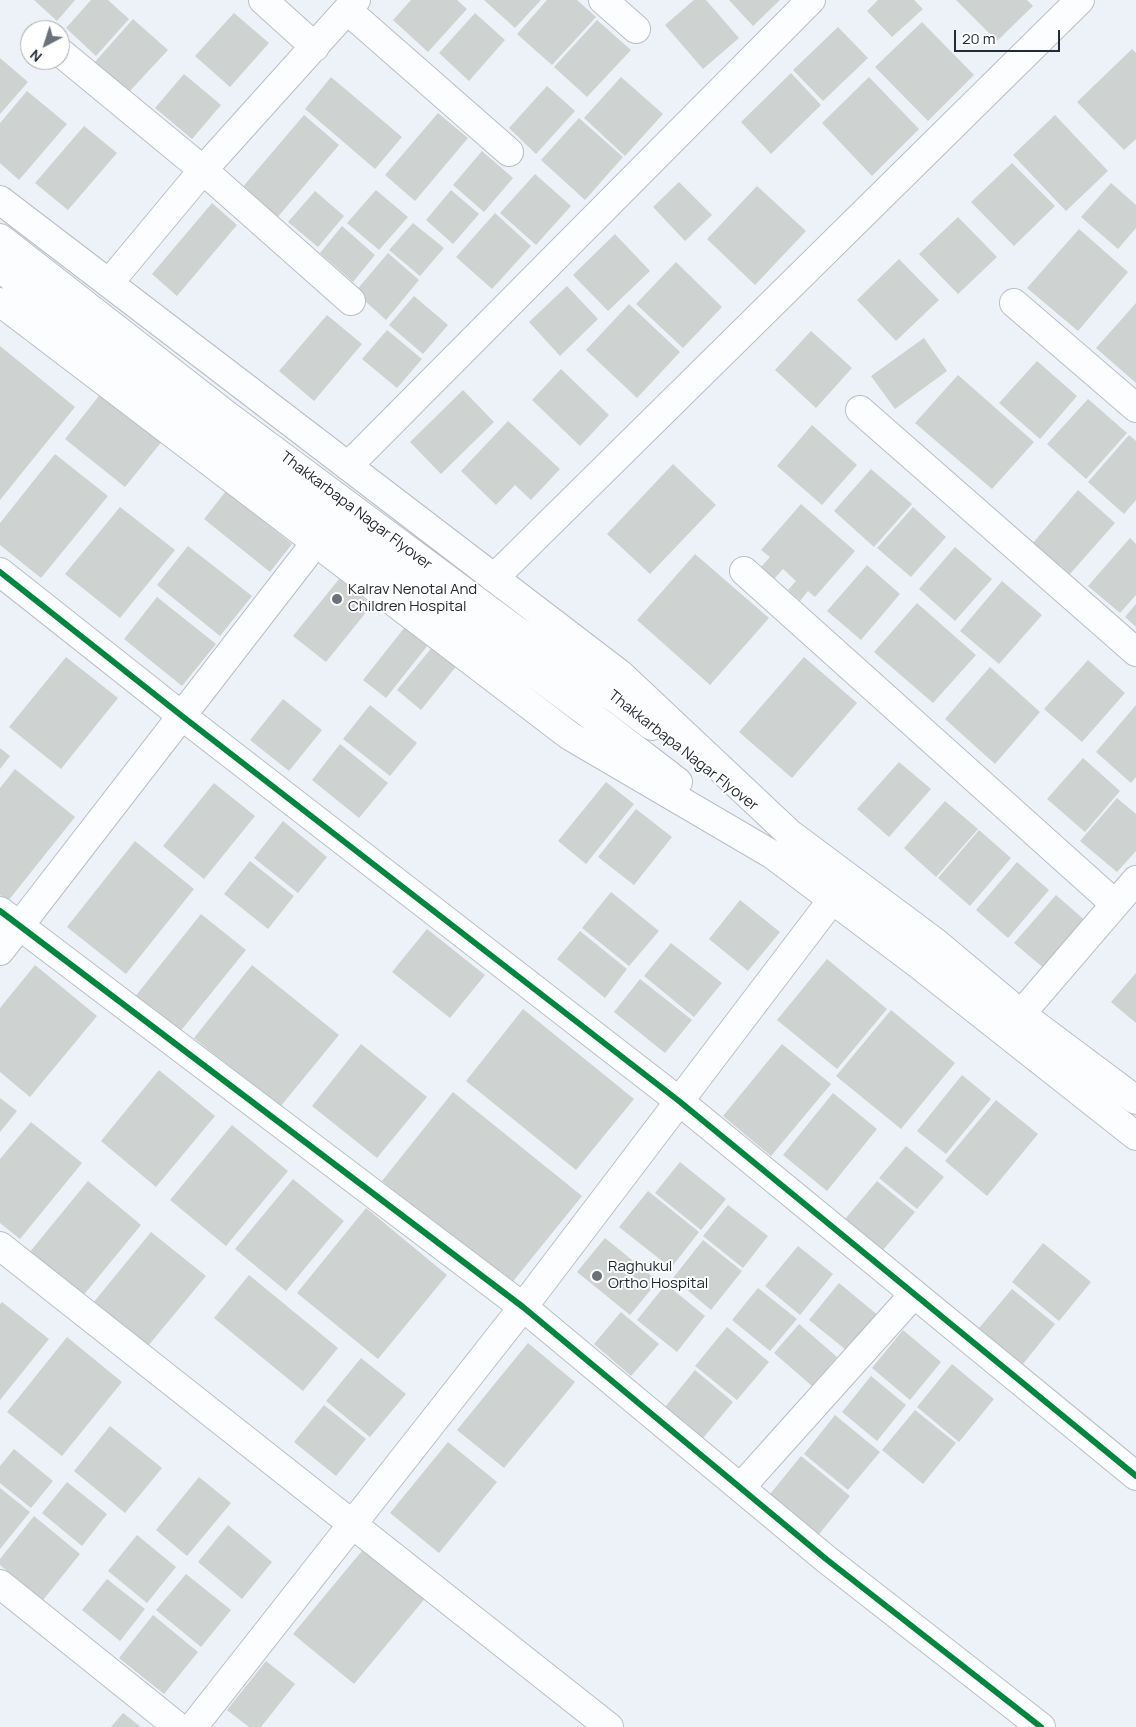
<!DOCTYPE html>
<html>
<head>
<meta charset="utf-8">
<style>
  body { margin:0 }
  #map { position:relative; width:1136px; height:1727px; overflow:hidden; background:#ecf2f8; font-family:Manrope,sans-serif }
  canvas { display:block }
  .north { position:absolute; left:20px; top:20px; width:50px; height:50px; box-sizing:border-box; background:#fff; border:1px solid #a7aaad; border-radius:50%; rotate:220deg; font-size:14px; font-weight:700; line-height:20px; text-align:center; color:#242b33 }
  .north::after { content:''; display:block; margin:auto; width:18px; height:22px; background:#6a7178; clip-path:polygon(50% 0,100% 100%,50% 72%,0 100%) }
  .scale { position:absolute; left:954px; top:30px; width:106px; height:22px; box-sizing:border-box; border:2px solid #242b33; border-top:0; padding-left:6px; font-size:15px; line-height:18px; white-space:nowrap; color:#242b33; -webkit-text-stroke:4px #fff; paint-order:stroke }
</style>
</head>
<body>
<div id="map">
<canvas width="1136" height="1727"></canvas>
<div class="north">N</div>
<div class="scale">20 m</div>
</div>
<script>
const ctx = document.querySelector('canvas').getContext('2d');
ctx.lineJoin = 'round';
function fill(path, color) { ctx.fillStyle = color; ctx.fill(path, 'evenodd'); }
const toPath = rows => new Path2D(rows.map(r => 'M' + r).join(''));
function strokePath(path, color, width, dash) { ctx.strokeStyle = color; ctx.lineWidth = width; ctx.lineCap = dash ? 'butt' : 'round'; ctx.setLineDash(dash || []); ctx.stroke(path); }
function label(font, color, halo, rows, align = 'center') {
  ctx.font = font + ' Manrope,sans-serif'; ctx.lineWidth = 4; ctx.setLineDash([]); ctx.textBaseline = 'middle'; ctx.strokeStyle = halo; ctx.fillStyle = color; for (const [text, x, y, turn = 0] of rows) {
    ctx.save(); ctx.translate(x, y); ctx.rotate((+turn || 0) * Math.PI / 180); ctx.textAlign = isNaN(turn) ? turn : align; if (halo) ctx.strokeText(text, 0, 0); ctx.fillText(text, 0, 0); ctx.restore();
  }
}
fill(toPath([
  [34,0,75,0,57,21],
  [91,0,108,0,129,19,96,56,66,28],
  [411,0,457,0,467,9,428,52,393,20],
  [484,0,541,0,515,28],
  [547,0,577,0,596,17,552,65,517,34],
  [694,0,706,0,739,38,703,69,665,25],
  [729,0,780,0,753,26],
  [878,0,914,0,923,9,892,37,867,11],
  [956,0,1027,0,1033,6,997,41],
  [234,13,269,43,230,87,195,56],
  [475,13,505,40,469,81,439,53],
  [133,19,168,50,128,93,94,63],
  [597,20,631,50,587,97,554,67],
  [922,22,974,75,928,121,875,67],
  [838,27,868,58,823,101,793,70],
  [1132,49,1136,53,1136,139,1124,150,1077,102],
  [0,58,28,82,0,114],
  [791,73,821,105,771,154,741,122],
  [184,74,221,105,192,139,155,108],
  [331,77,402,137,375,169,305,109],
  [621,77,663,114,625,156,584,118],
  [869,77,919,129,872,176,822,123],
  [547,86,575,111,536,154,509,128],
  [27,91,67,124,19,180,0,163,0,123],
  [438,113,468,138,415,201,385,175],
  [304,115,339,145,276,219,241,189],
  [1055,115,1108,171,1066,211,1013,155],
  [579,118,623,157,585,200,541,160],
  [84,126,117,153,68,210,35,183],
  [482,151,513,178,484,212,453,185],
  [1012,163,1055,206,1014,246,971,202],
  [535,174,571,206,536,245,500,213],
  [679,182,712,215,685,241,653,207],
  [1111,183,1136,205,1136,228,1118,249,1081,217],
  [757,186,806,231,755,285,707,239],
  [376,190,408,217,379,250,347,223],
  [451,190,479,214,453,244,426,220],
  [315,191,344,216,318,247,288,222],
  [212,203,237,225,177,296,152,274],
  [495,213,531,246,492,289,456,257],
  [958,217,997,257,958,294,919,254],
  [413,223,444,248,420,276,389,250],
  [342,226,375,255,353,282,320,253],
  [1079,229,1128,272,1078,331,1027,288],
  [615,234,650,271,608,311,573,275],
  [388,253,419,280,386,320,355,292],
  [899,259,939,300,896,341,857,300],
  [676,262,722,307,683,348,636,304],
  [567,286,598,319,560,356,529,322],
  [414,296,448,325,423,354,389,325],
  [1136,303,1136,383,1096,348],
  [629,304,680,352,637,398,586,350],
  [327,315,362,344,314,401,279,371],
  [387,330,422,359,397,388,362,359],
  [811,331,852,368,816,408,775,370],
  [924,338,947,371,895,409,871,376],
  [0,346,75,407,0,500],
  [1037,361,1077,396,1040,439,999,403],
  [561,369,609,415,580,446,532,400],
  [958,375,1034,442,992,489,915,423],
  [463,390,494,422,441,474,410,442],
  [102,392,163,440,125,487,65,439],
  [1088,399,1127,433,1086,479,1047,444],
  [508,421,560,469,531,500,515,485,496,505,461,471],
  [812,425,857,465,822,505,777,466],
  [1129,435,1136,441,1136,500,1124,514,1088,482],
  [55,454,108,496,41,578,0,545,0,523],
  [673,464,716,505,650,574,607,534],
  [871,469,912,504,874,547,834,511],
  [1078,490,1115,523,1070,574,1033,543],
  [226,491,292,544,270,572,204,519],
  [801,504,855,551,815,597,808,591,800,601,788,590,796,581,783,569,774,579,761,567,770,557,761,550],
  [120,507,175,550,120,618,65,574],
  [913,507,946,537,911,577,877,548],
  [1130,538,1136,544,1136,595,1120,613,1088,586],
  [188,546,252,596,220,636,157,585],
  [955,547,992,579,955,621,919,589],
  [695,554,769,618,710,685,637,620],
  [867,565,900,594,861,640,827,611],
  [339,579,372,605,326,662,293,636],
  [1002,581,1042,615,999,664,960,631],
  [157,597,216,644,182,686,124,639],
  [917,603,976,655,933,703,874,652],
  [1136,604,1136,627,1125,617],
  [405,627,428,645,386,698,363,680],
  [434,645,458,664,421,710,397,690],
  [66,657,118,698,61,769,9,727],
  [804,657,857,703,792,778,739,732],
  [1088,660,1125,693,1082,742,1044,709],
  [990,667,1040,712,995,764,945,719],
  [283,699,322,730,289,771,250,740],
  [370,705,417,743,390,776,343,739],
  [1136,705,1136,777,1131,783,1096,752],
  [340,744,388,783,359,818,312,780],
  [0,748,10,756,0,769],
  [1083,758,1120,791,1085,832,1047,799],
  [899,762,931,789,889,837,857,809],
  [15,769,75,817,8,901,0,895,0,788],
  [606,782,634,804,586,864,558,841],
  [214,783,255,816,204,879,163,846],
  [1117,798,1136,814,1136,851,1117,872,1080,841],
  [945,801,978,829,936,877,904,848],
  [636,809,672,837,634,885,598,857],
  [283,821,327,857,298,893,254,858],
  [979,830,1011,858,970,906,938,878],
  [135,841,194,889,126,974,67,927],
  [250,861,294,896,268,929,224,894],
  [1017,862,1049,890,1008,938,976,910],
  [611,892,659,931,629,966,582,928],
  [1056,895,1088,923,1047,971,1014,943],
  [740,900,780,932,748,971,709,939],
  [201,914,246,950,179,1033,134,998],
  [427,929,485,975,450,1018,392,972],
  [580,931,627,969,605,998,557,959],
  [671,943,722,983,694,1017,644,976],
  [827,959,887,1009,837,1069,777,1020],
  [35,965,97,1016,30,1097,0,1072,0,1008],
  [252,965,339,1035,280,1107,194,1038],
  [1136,973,1136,1023,1111,1002],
  [640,979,692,1020,665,1053,614,1012],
  [523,1009,634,1099,576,1170,466,1081],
  [891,1010,955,1063,901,1129,836,1076],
  [361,1044,427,1097,377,1158,312,1106],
  [782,1044,831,1084,771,1156,723,1116],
  [159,1070,215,1116,156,1187,101,1141],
  [962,1075,991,1099,946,1154,917,1131],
  [453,1092,582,1196,510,1285,382,1181],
  [833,1093,877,1129,827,1191,783,1155],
  [0,1098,17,1111,0,1132],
  [996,1100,1038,1134,987,1196,945,1161],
  [31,1122,82,1163,20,1239,0,1223,0,1159],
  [232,1125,288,1171,226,1246,170,1200],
  [906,1146,944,1177,917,1209,879,1178],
  [680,1162,726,1199,701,1230,655,1193],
  [293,1179,344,1221,286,1291,235,1249],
  [88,1181,141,1225,82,1297,29,1253],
  [877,1181,915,1212,878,1256,840,1225],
  [648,1191,699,1232,671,1268,619,1227],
  [728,1205,768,1236,743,1268,703,1236],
  [366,1208,447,1275,378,1359,297,1293],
  [151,1232,206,1276,143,1352,89,1308],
  [605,1238,658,1281,630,1315,577,1272],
  [703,1240,742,1271,711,1310,673,1278],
  [1043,1243,1091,1282,1059,1321,1012,1282],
  [798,1246,833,1274,800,1315,765,1286],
  [249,1275,338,1348,303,1391,214,1318],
  [839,1283,880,1317,851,1354,809,1320],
  [666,1284,705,1316,677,1352,637,1320],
  [758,1288,797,1319,770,1351,732,1320],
  [1012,1289,1055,1324,1023,1364,979,1328],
  [2,1302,49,1339,0,1400,0,1304],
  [621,1312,659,1344,631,1376,594,1344],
  [799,1324,837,1357,812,1386,774,1353],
  [727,1327,769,1362,737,1400,695,1366],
  [903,1330,941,1362,910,1400,872,1368],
  [67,1337,122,1382,62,1456,7,1412],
  [528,1343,575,1382,504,1468,457,1430],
  [361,1358,406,1394,370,1437,326,1401],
  [952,1364,994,1399,959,1442,917,1407],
  [695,1370,733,1402,699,1443,661,1412],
  [871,1376,906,1405,877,1441,842,1412],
  [324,1405,366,1439,336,1476,294,1442],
  [915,1410,956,1443,923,1484,882,1450],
  [835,1415,880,1452,848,1490,804,1454],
  [110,1426,162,1468,125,1513,74,1471],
  [448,1442,497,1482,439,1553,390,1513],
  [14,1449,53,1481,31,1508,0,1483,0,1466],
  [801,1456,850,1496,816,1538,767,1498],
  [199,1477,231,1503,187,1556,156,1530],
  [67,1482,107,1514,82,1546,42,1513],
  [0,1488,30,1512,0,1549],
  [34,1516,80,1554,43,1600,0,1565,0,1559],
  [228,1525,272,1562,242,1599,198,1562],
  [137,1535,176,1567,147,1603,108,1571],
  [366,1546,427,1596,354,1684,293,1634],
  [186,1574,231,1610,201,1647,156,1610],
  [107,1579,145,1609,120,1641,82,1610],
  [153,1615,198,1652,164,1694,119,1658],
  [266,1661,295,1684,261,1727,249,1727,227,1710],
  [123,1713,141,1727,111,1727]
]), '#ced2d0');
const street = toPath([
  [263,0,315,47],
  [603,0,636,29],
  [347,10,509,152],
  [60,52,203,170,351,301],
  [109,283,203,170,356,0],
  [1014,303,1136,408],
  [860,410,1136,652],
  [348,466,811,0],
  [744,571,1115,904],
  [0,572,182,716,679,1101,1136,1476],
  [494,578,1080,0],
  [0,911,523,1307,826,1559,1041,1727],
  [0,951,316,542],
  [1021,1014,1136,880],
  [0,1246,609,1727],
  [741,1487,914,1294],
  [0,1584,178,1727],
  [193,1727,523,1307,832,900]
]);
const secondary = toPath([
  [0,200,620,674,789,833,935,942,1021,1014,1136,1100],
  [0,238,228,416,513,628,619,701,652,726],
  [0,268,213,435,605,726,678,782],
  [0,302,570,736,773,855,918,964,1136,1136]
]);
strokePath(street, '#b9bfc5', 30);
strokePath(secondary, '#b9bfc5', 30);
strokePath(street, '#fcfdfe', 28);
strokePath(secondary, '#fcfdfe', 28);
strokePath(toPath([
  [0,572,182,716,679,1101,1136,1476],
  [0,911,523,1307,826,1559,1041,1727]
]), '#00873e', 6);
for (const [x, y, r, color] of [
  [337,599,6,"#6a7178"],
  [597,1276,6,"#6a7178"]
]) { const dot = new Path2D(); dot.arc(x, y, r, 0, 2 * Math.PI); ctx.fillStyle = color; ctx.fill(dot); strokePath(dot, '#fff', 2); }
label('15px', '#242b33', '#fff', [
  ["Thakkarbapa Nagar Flyover",356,511,37],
  ["Thakkarbapa Nagar Flyover",683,751,38]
]);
label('15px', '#242b33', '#fff', [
  ["Kalrav Nenotal And",348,590],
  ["Children Hospital",348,607],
  ["Raghukul",608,1267],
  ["Ortho Hospital",608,1284]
], 'left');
</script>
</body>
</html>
